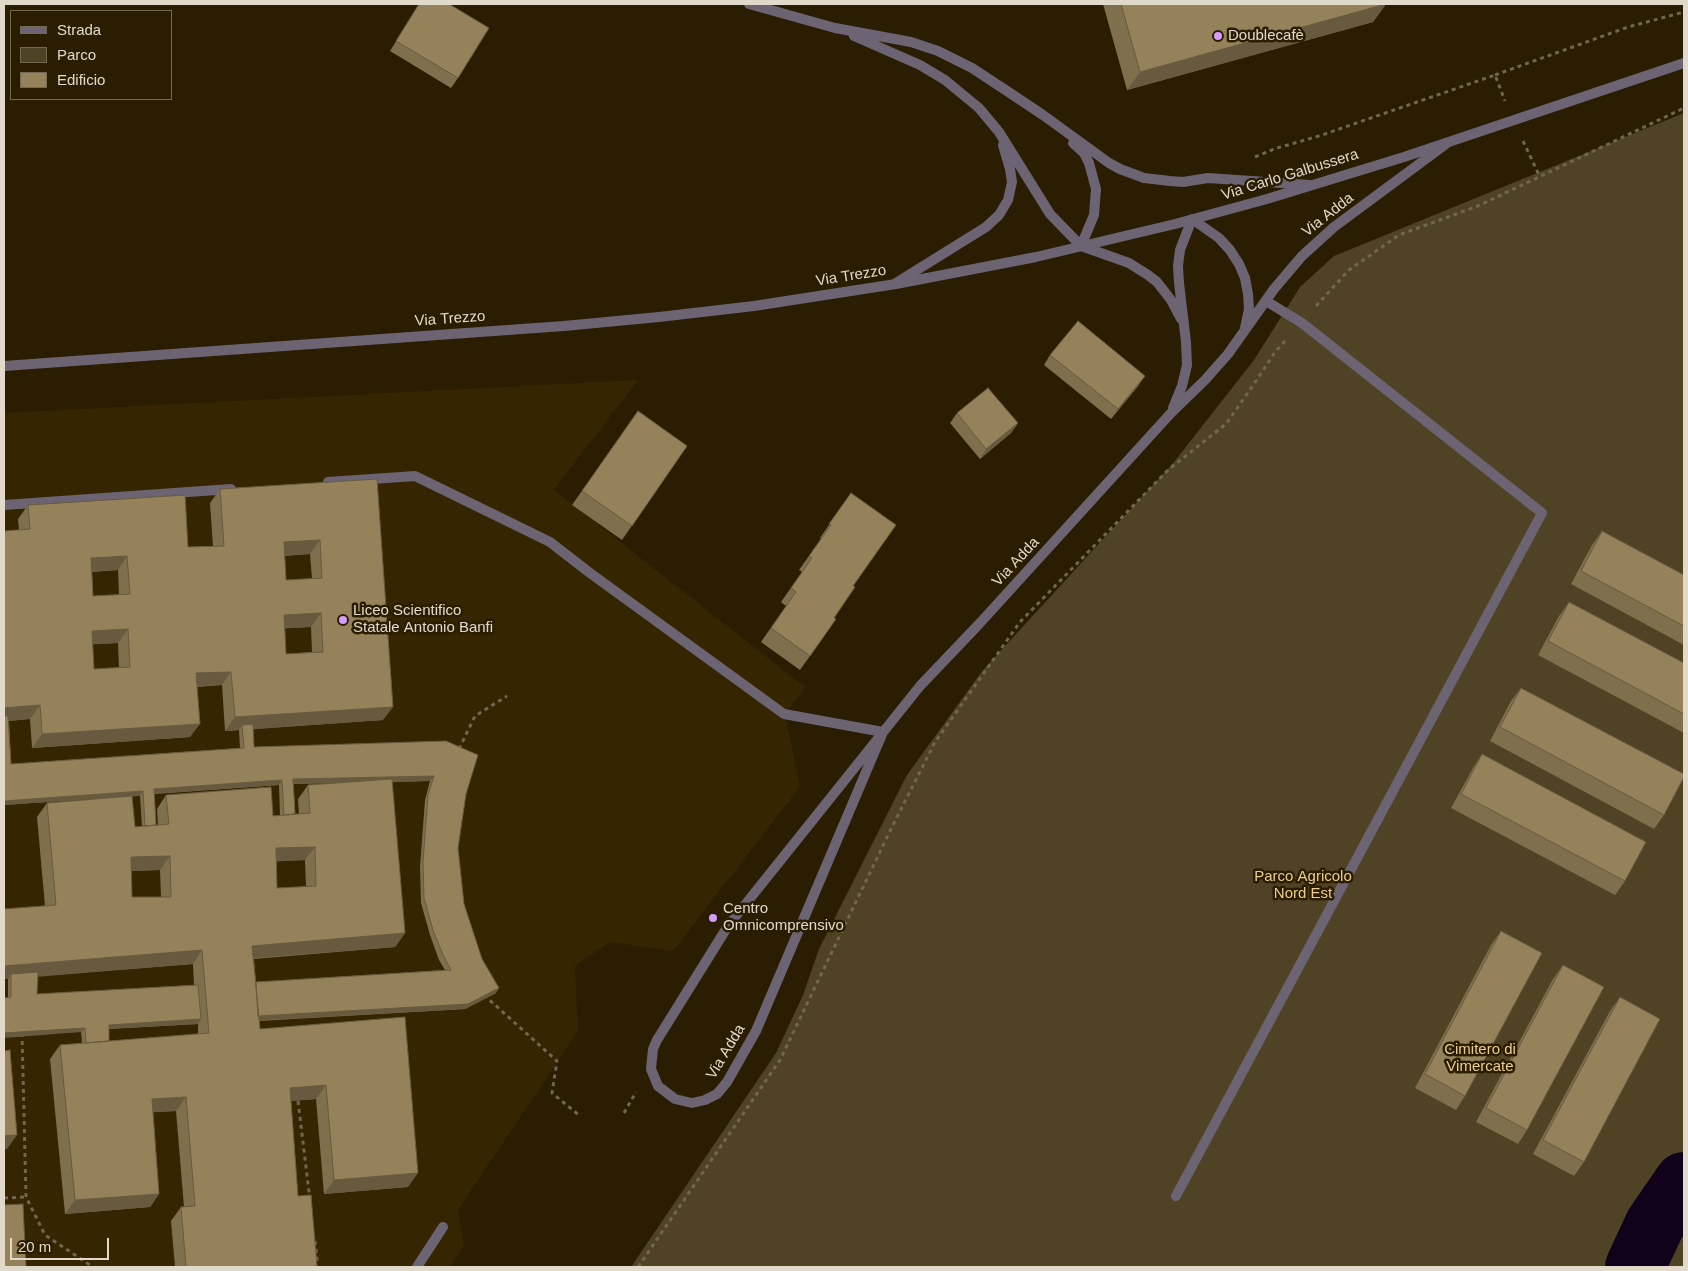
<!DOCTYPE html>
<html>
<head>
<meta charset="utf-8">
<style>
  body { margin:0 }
  #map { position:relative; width:1688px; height:1271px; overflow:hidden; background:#2a1d02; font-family:Helvetica,sans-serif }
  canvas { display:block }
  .frame { position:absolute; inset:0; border:5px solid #e1d9c9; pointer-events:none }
  .legend { position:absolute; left:10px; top:10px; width:162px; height:90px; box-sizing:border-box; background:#2a1d02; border:1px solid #736852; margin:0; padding:6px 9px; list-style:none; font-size:15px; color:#e1d9c9 }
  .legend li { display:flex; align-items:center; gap:10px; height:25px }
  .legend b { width:25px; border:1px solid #736852 }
  .scale { position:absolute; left:10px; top:1238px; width:99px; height:22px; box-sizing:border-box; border:2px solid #e1d9c9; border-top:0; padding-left:6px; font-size:15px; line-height:18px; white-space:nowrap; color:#e1d9c9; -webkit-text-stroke:4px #2a1d02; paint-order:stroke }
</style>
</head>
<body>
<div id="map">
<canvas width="1688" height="1271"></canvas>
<div class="frame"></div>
<ul class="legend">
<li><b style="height:6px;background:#6c6373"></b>Strada</li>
<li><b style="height:14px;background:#504225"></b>Parco</li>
<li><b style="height:14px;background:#95815a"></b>Edificio</li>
</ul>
<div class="scale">20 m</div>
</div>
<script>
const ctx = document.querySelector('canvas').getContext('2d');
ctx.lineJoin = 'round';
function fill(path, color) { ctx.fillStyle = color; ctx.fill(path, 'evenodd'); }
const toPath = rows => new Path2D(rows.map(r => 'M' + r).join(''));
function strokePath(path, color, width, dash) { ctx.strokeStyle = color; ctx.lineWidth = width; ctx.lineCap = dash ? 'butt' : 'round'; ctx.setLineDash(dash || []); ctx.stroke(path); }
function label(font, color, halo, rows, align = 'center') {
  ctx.font = font + ' Helvetica,sans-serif'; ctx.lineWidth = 5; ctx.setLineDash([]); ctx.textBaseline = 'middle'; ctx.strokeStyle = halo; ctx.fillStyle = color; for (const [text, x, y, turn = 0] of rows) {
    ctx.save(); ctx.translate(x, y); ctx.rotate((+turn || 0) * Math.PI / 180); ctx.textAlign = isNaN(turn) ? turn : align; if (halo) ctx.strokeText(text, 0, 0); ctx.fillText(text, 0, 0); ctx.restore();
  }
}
fill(toPath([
  [638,380,554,490,805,687,785,714,800,787,673,951,610,942,575,966,578,1031,458,1210,464,1246,450,1267,4,1267,4,413]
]), '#352500');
fill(toPath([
  [1684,113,1684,1267,631,1267,776,1053,803,995,819,949,907,775,983,670,1174,462,1254,360,1300,287,1334,256]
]), '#504225');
strokePath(toPath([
  [1635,1267,1655,1224,1684,1182]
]), '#11021b', 60);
strokePath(toPath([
  [1495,75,1628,27,1684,12],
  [1523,141,1540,177],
  [1255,157,1274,149,1322,135,1495,75,1505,101],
  [1316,306,1349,270,1399,235,1478,206,1684,108],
  [459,749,475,716,507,696],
  [484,995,557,1061,552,1093,580,1116],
  [22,1033,26,1197,45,1235,93,1267],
  [298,1101,310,1200],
  [624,1113,636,1092],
  [4,1198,26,1197],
  [315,1241,317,1258,316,1267],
  [638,1267,780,1060,890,831,935,742,1020,622,1168,470,1226,424,1254,384,1275,352,1287,339]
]), '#71664f', 3, [4, 4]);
strokePath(toPath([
  [1081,246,1129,263,1148,275,1157,282,1171,300,1181,319],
  [1173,408,1182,386,1187,365,1186,342,1179,283,1178,266,1180,250,1192,219,1219,238,1230,250,1239,264,1245,278,1248,294,1249,309,1245,328],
  [328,482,415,476,550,542,590,573,784,714,883,732],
  [4,505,231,489],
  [883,732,756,1031,727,1082,717,1094,705,1100,692,1103,675,1099,658,1086,651,1069,653,1049,657,1040,728,926,920,686,980,623,1171,413,1205,380,1228,354,1274,289,1302,256,1334,227,1446,144],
  [1176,1196,1542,513,1302,323,1266,301],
  [417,1267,443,1227]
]), '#6c6373', 10);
strokePath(toPath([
  [749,4,835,28,911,42,938,51,972,68,1007,91,1043,115,1109,163,1120,169,1144,178,1170,181,1183,182,1208,178,1310,185],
  [854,36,920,65,945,80,979,108,999,132,1050,214,1081,246,1094,215,1096,189,1089,163,1084,153,1073,143],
  [896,283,986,227,999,215,1008,200,1012,182,1010,169,1003,145]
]), '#6c6373', 10);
strokePath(toPath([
  [4,366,564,326,659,317,754,306,896,284,1036,257,1175,224,1267,199,1404,157,1684,63]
]), '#6c6373', 10);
fill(toPath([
  [419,4,449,4,458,78,451,88,390,51],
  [1103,4,1386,4,1373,22,1127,90],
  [1050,355,1139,385,1111,419,1044,365],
  [638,411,687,446,622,540,572,505],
  [957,413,1018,423,1011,433,980,459,950,423],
  [377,479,383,720,253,729,254,747,446,741,466,794,458,848,464,904,482,959,496,993,465,1009,259,1021,260,1029,405,1017,408,1187,324,1194,316,1099,291,1101,298,1196,317,1267,175,1267,171,1221,181,1207,184,1207,176,1111,153,1112,159,1194,150,1207,65,1214,50,1059,60,1045,82,1043,81,1032,8,997,8,979,45,906,37,817,47,803,117,797,4,805,19,530,18,519,28,505,188,547,213,546,210,503,220,489],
  [310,554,312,579,286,580,284,556],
  [118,570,119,595,93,596,92,572],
  [311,627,312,652,286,654,285,628],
  [118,643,119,668,94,669,92,644],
  [222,685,225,731,239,730,240,748,11,764,9,721,30,719,32,748,190,737,197,687],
  [430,781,425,800,420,867,421,903,430,935,439,960,445,970,256,982,254,959,395,947,405,933,392,782],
  [337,783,308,785,298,799,299,814,295,814,293,784],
  [279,785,280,815,273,816,166,795,157,809,158,825,156,825,154,794],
  [132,796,140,796,142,826,135,827],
  [305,860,306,887,277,888,276,861],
  [160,870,161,897,132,897,131,871],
  [193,964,194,985,37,994,38,976],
  [198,1024,198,1034,109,1041,109,1029],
  [851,493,853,586,834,618,836,619,800,670,761,642,786,606,781,602,802,572,799,570,821,539,820,538],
  [1602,531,1684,575,1684,645,1571,584,1592,545],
  [1569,602,1684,663,1684,733,1538,655,1559,616],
  [1521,688,1664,815,1654,829,1490,741,1511,701],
  [1482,754,1625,881,1615,895,1451,808,1473,768],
  [1501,931,1465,1096,1456,1110,1415,1088,1491,945],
  [1563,965,1527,1130,1518,1144,1476,1122,1553,979],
  [1620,997,1584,1162,1574,1176,1533,1154,1610,1011]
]), '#806f4d');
fill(toPath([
  [1386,4,1373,22,1127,90,1140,72],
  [1145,376,1139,385,1111,419,1118,409],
  [1018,423,1011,433,980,459,986,449],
  [320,540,310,554,274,556,284,542],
  [127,556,118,570,81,572,91,558],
  [321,613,311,627,275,629,284,615],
  [128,629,118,643,82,645,92,631],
  [231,672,222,685,186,687,196,673],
  [40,705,30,719,4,721,4,708],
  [393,707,383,720,243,730,242,725,239,730,225,731,235,717],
  [200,724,190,737,32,748,42,734],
  [434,776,430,781,289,784,293,779],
  [282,780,279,785,150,794,154,789],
  [143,791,140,796,4,805,4,801],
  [315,847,305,860,266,862,276,848],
  [170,856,160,870,121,871,131,857],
  [405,933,395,947,243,959,252,946],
  [202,950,193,964,11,979,11,974,8,979,4,979,4,966],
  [499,988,496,993,465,1009,248,1021,252,1016],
  [201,1019,198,1024,106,1029,109,1025],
  [85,1028,81,1032,4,1038,4,1033],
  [326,1085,316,1099,280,1102,290,1088],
  [186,1097,176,1111,142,1113,152,1099],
  [17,1135,7,1149,4,1149,4,1136],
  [418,1173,408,1187,324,1194,334,1180],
  [159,1194,150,1207,65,1214,75,1200]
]), '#685a3f');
const building = toPath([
  [419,4,449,4,489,28,458,78,396,41,419,4],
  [1121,4,1386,4,1140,72,1121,4],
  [1078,321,1145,376,1118,409,1050,355,1078,321],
  [988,388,1018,423,986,449,957,413,988,388],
  [638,411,687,446,632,526,582,491,638,411],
  [377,479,393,707,235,717,231,672,196,673,200,724,42,734,40,705,4,708,4,531,30,529,28,505,185,495,188,547,224,546,220,489,377,479],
  [320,540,322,578,286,580,284,542,320,540],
  [127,556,130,594,93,596,91,558,127,556],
  [321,613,323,652,286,654,284,615,321,613],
  [128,629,130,667,94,669,92,631,128,629],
  [851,493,896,525,853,586,855,587,834,618,836,619,810,656,771,628,796,592,791,588,812,558,809,556,831,525,829,524,851,493],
  [1602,531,1684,575,1684,626,1581,571,1602,531],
  [1569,602,1684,663,1684,714,1548,641,1569,602],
  [1521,688,1684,774,1684,777,1664,815,1500,727,1521,688],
  [4,716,8,716,11,764,244,748,242,725,253,724,254,747,446,741,478,755,466,794,458,848,464,904,482,959,499,988,468,1004,258,1016,256,982,451,970,443,955,433,930,424,898,423,862,428,795,434,776,293,779,295,814,284,815,282,780,154,789,156,825,145,826,143,791,4,801,4,716],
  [1482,754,1646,842,1625,881,1461,794,1482,754],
  [392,779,405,933,252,946,260,1029,405,1017,418,1173,334,1180,326,1085,290,1088,298,1196,311,1195,317,1266,304,1267,186,1267,181,1207,195,1206,186,1097,152,1099,159,1194,75,1200,60,1045,209,1033,202,950,4,966,4,909,56,905,47,803,132,796,135,827,169,824,166,795,271,787,273,816,310,813,308,785,392,779],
  [315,847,316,886,277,888,276,848,315,847],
  [170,856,171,897,132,897,131,857,170,856],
  [1501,931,1542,953,1465,1096,1425,1074,1501,931],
  [1563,965,1604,987,1527,1130,1486,1108,1563,965],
  [38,972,37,994,198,985,201,1019,109,1025,109,1041,86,1043,85,1028,4,1033,4,998,11,997,11,974,38,972],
  [1620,997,1660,1019,1584,1162,1543,1140,1620,997],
  [10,1050,17,1135,4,1136,4,1051,10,1050],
  [23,1204,26,1267,4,1267,4,1205,23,1204]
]);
fill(building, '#95815a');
strokePath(building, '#685a3f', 1);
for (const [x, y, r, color] of [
  [1218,36,5,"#d59cfb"],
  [343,620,5,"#d59cfb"],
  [713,918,5,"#d59cfb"]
]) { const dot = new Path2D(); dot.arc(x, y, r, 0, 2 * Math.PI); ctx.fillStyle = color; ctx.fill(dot); strokePath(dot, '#2a1d02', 2); }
label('15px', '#e1d9c9', '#2a1d02', [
  ["Doublecafè",1228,36],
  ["Liceo Scientifico",353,611],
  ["Statale Antonio Banfi",353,628],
  ["Centro",723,909],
  ["Omnicomprensivo",723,926]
], 'left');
label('15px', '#e1d9c9', '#2a1d02', [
  ["Via Carlo Galbussera",1290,175,-17],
  ["Via Adda",1328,215,-38],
  ["Via Trezzo",851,276,-9],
  ["Via Trezzo",450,319,-4],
  ["Via Adda",1016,562,-47],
  ["Via Adda",726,1052,-59]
]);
label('15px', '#eccc8b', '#2a1d02', [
  ["Parco Agricolo",1303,877],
  ["Nord Est",1303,894],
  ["Cimitero di",1480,1050],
  ["Vimercate",1480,1067]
]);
</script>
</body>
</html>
